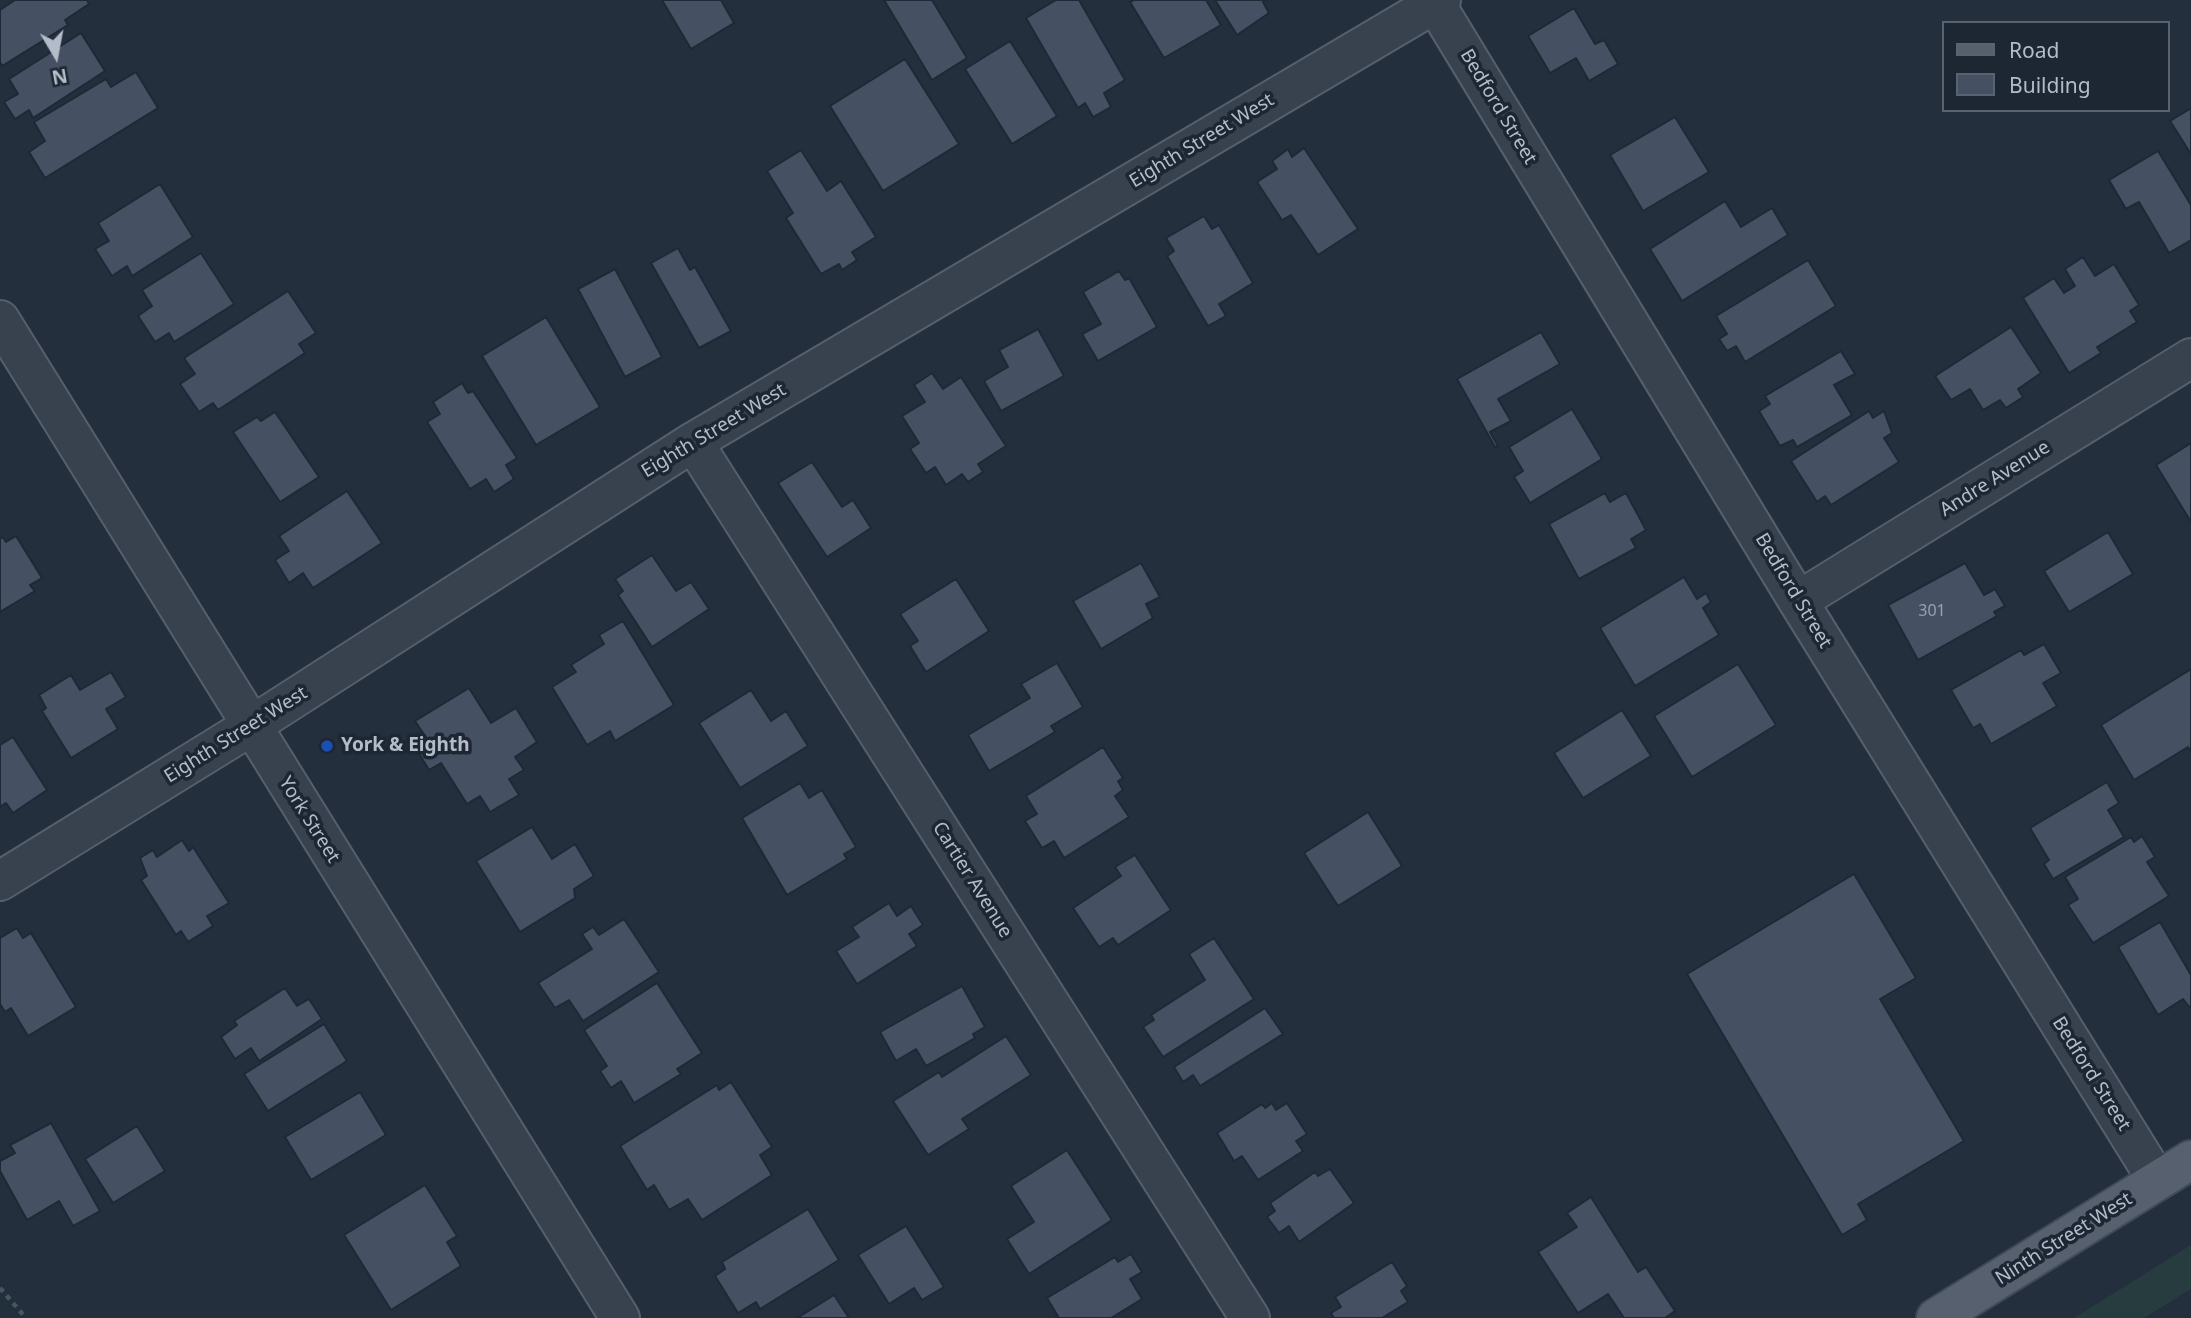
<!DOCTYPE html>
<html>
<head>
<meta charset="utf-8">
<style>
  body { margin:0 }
  #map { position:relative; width:2191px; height:1318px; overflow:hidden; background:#242f3e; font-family:"Noto Sans",sans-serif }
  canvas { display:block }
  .legend { position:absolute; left:1942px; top:21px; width:228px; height:91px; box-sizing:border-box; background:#1d2633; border:2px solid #59626f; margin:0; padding:9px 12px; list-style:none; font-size:21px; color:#b4bcc9 }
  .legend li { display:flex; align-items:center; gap:14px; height:35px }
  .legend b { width:35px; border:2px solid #59626f }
  .north { position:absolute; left:21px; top:21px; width:70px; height:70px; -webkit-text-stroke:5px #1d2633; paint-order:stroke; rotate:170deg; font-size:19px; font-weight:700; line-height:28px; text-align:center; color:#b4bcc9 }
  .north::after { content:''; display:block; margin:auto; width:24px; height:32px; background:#b4bcc9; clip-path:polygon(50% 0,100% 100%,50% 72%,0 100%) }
</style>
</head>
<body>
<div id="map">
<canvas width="2191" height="1318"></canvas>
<ul class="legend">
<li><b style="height:9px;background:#56606e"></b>Road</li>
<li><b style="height:19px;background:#455162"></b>Building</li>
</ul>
<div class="north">N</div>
</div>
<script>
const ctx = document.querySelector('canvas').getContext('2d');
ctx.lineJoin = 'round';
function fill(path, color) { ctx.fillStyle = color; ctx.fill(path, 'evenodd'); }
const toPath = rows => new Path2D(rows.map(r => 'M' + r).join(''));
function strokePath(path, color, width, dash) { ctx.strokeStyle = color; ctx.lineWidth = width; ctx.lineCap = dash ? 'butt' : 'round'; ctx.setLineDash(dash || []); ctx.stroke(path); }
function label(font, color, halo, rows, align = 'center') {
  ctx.font = font + ' "Noto Sans",sans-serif'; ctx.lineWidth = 7; ctx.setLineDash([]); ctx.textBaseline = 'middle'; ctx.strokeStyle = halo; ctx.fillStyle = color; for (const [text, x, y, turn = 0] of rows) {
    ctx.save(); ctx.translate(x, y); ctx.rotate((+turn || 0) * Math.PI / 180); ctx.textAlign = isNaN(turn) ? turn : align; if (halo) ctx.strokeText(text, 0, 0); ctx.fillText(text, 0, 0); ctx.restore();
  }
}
fill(toPath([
  [2191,1245,2191,1289,2144,1318,2074,1318]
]), '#263c3f');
const building = toPath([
  [15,0,87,0,89,4,65,20,68,25,2,66,0,62,0,10,15,0],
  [662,0,721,0,734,23,691,49,662,0],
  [884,0,932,0,967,58,932,80,884,0],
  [1056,0,1079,0,1125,80,1104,93,1111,107,1093,117,1085,103,1078,108,1026,18,1056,0],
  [1134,0,1206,0,1221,25,1164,58,1130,2,1134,0],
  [1215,0,1266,0,1263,2,1269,13,1237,35,1215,0],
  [1574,8,1595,44,1604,40,1618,64,1589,81,1576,58,1550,73,1528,36,1574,8],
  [81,33,105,71,33,118,29,110,15,119,4,102,18,94,9,79,81,33],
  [1010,41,1057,116,1012,144,965,69,1010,41],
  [905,59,959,144,883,191,830,106,905,59],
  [136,72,158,108,45,178,29,152,45,141,34,122,106,79,111,87,136,72],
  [2191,108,2191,154,2170,121,2191,108],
  [1675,117,1709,172,1643,211,1610,155,1675,117],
  [1304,148,1358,229,1318,255,1291,215,1282,220,1257,182,1277,169,1272,161,1288,149,1292,157,1304,148],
  [801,150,827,191,841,181,876,237,852,252,857,260,842,270,839,264,821,274,786,218,793,213,767,171,801,150],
  [2158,151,2191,205,2191,240,2169,253,2139,202,2126,209,2109,180,2158,151],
  [160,184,193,237,132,276,127,266,112,276,95,249,109,241,98,223,160,184],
  [1725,201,1741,227,1772,208,1788,235,1682,301,1650,249,1725,201],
  [1204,216,1212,229,1219,225,1253,283,1219,304,1226,316,1208,326,1167,256,1174,251,1166,238,1204,216],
  [678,248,690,270,695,267,731,331,699,348,651,263,678,248],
  [201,253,234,304,174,342,169,333,155,342,138,316,152,306,142,290,201,253],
  [2083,257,2095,276,2114,264,2139,305,2130,311,2137,322,2097,347,2101,353,2069,373,2023,298,2054,278,2064,293,2075,286,2065,269,2083,257],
  [1808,260,1836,306,1745,362,1736,346,1727,351,1719,339,1727,334,1716,316,1808,260],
  [615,269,662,357,625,377,578,289,615,269],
  [1119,271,1125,280,1129,278,1157,327,1098,361,1082,334,1101,324,1083,292,1119,271],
  [288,291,316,333,299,344,305,353,218,410,213,403,199,412,180,384,195,374,184,358,288,291],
  [546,317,600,407,536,445,482,356,546,317],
  [2011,327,2041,373,2018,389,2023,397,2006,408,2000,400,1983,410,1970,389,1951,400,1935,376,2011,327],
  [1038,329,1064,376,1001,411,984,381,1008,367,999,350,1038,329],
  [1541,332,1560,364,1498,399,1511,421,1490,432,1498,446,1495,447,1457,379,1541,332],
  [1841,351,1855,374,1834,385,1852,415,1797,447,1793,440,1780,446,1759,411,1770,404,1765,396,1841,351],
  [932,373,943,389,961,377,1006,446,978,464,983,472,968,482,962,474,946,485,935,467,926,473,910,449,919,443,902,416,925,402,914,385,932,373],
  [462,383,468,393,473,391,517,458,506,465,514,479,494,492,486,479,470,489,427,422,440,414,433,402,462,383],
  [1572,409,1602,459,1530,503,1514,477,1523,471,1509,447,1572,409],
  [1869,411,1873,418,1884,411,1892,433,1884,438,1899,462,1831,505,1825,496,1817,502,1791,461,1869,411],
  [275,412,319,477,280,502,233,432,257,417,261,421,275,412],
  [2191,443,2191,522,2156,465,2191,443],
  [812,462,842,507,853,500,871,528,827,557,778,483,812,462],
  [347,491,382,543,313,588,303,573,289,583,275,560,289,551,279,536,347,491],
  [1605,493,1610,502,1626,493,1646,530,1631,539,1636,548,1579,579,1549,524,1605,493],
  [2108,532,2133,574,2069,612,2044,571,2108,532],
  [16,536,42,578,30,585,35,591,0,612,0,539,3,537,6,542,16,536],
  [652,555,676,591,691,582,709,609,652,647,618,595,623,591,615,579,652,555],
  [1141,563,1160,597,1146,604,1153,618,1101,649,1073,601,1141,563],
  [1965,563,1984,595,1995,589,2005,606,1994,612,1997,616,1918,660,1888,605,1965,563],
  [1684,577,1697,599,1706,593,1711,602,1703,608,1719,635,1635,686,1600,628,1684,577],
  [956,579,989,631,926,672,910,646,918,641,900,614,956,579],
  [623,621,674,705,615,741,610,731,587,745,552,687,576,672,571,665,604,644,599,635,623,621],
  [2044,644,2061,673,2043,683,2057,706,1991,744,1980,724,1973,728,1951,690,2021,650,2024,655,2044,644],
  [1057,663,1083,707,1051,726,1055,732,989,771,968,735,1030,698,1021,684,1057,663],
  [1738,664,1776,725,1692,777,1654,716,1738,664],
  [2191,669,2191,752,2188,747,2134,780,2101,725,2191,669],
  [111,672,126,697,106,709,118,729,71,758,42,711,46,708,39,695,71,675,80,690,111,672],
  [469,688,491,723,516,708,537,742,515,757,524,770,509,779,519,795,490,812,480,796,467,804,441,763,429,770,415,747,427,739,415,721,469,688],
  [751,690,771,721,786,711,808,746,740,788,699,723,751,690],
  [1622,710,1651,756,1583,798,1554,753,1622,710],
  [13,737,47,790,13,813,6,803,0,807,0,745,13,737],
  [1103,747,1123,778,1118,781,1123,790,1115,796,1129,817,1064,858,1054,841,1042,848,1025,821,1037,814,1026,796,1103,747],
  [2107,782,2119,803,2108,810,2124,837,2053,879,2044,864,2049,860,2030,828,2107,782],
  [800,783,809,798,822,790,856,847,844,854,847,859,787,895,742,818,800,783],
  [1368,812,1402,866,1338,906,1304,853,1368,812],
  [532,827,552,859,575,844,594,876,574,889,575,898,520,932,476,861,532,827],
  [2142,836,2155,857,2147,862,2169,896,2093,943,2068,905,2078,899,2065,877,2131,837,2134,842,2142,836],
  [182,840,189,851,193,847,229,903,207,916,213,926,188,942,181,931,176,935,141,880,147,876,140,858,153,850,157,857,182,840],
  [1135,855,1171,910,1118,945,1113,938,1099,947,1073,908,1121,876,1115,867,1135,855],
  [1854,874,1916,978,1880,999,1964,1141,1858,1204,1867,1220,1842,1235,1687,974,1854,874],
  [889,903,897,916,911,906,923,925,909,934,917,946,857,984,836,951,859,937,852,927,889,903],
  [624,919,659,972,583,1021,569,1000,555,1008,538,983,592,949,582,934,593,927,599,935,624,919],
  [2160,922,2191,975,2191,1009,2183,999,2158,1015,2118,947,2160,922],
  [17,928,23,938,31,933,76,1007,28,1036,11,1008,5,1012,0,1004,0,938,17,928],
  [1214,938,1254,999,1163,1057,1143,1027,1154,1020,1151,1015,1205,980,1189,954,1214,938],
  [657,983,702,1053,677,1069,681,1074,634,1103,621,1081,611,1088,600,1071,607,1066,584,1030,657,983],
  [962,986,985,1027,973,1034,975,1038,926,1066,916,1049,896,1061,880,1032,962,986],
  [285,988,297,1006,309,999,322,1019,259,1061,251,1048,235,1059,221,1037,237,1025,234,1021,285,988],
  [1265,1008,1283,1034,1200,1086,1193,1075,1183,1082,1174,1067,1265,1008],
  [324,1024,347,1061,268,1111,244,1074,324,1024],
  [1006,1036,1031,1075,962,1119,969,1129,928,1155,893,1101,939,1072,942,1077,1006,1036],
  [731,1082,772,1147,760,1155,772,1175,702,1220,688,1199,669,1210,654,1185,647,1190,620,1146,717,1085,719,1090,731,1082],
  [360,1092,386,1135,311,1180,285,1137,360,1092],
  [1272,1103,1276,1110,1287,1103,1307,1134,1296,1141,1303,1151,1258,1180,1242,1156,1234,1161,1217,1133,1262,1104,1265,1108,1272,1103],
  [51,1123,100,1211,73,1226,59,1201,27,1220,0,1171,0,1161,15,1153,10,1145,51,1123],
  [137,1126,165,1171,113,1203,85,1159,137,1126],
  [1067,1150,1112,1220,1029,1274,1007,1239,1034,1222,1011,1186,1067,1150],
  [1330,1169,1354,1203,1299,1242,1289,1226,1279,1233,1267,1217,1275,1211,1270,1203,1315,1172,1318,1176,1330,1169],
  [425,1185,457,1236,447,1242,461,1266,391,1310,344,1235,425,1185],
  [1591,1197,1638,1272,1646,1267,1675,1311,1665,1318,1624,1318,1608,1294,1578,1313,1538,1252,1577,1227,1567,1213,1591,1197],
  [808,1209,839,1260,760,1309,756,1302,738,1313,715,1276,725,1269,722,1262,808,1209],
  [906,1226,944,1287,922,1300,914,1288,889,1304,858,1255,906,1226],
  [1131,1254,1142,1272,1130,1279,1142,1299,1111,1318,1059,1318,1047,1298,1115,1257,1118,1262,1131,1254],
  [1392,1262,1407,1286,1401,1291,1408,1302,1382,1318,1334,1318,1331,1313,1341,1307,1335,1297,1392,1262],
  [834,1295,849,1318,797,1318,834,1295]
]);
fill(building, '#455162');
strokePath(building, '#1f2835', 2);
const minor = toPath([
  [1433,0,1798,601,2157,1180],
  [0,320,620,1318],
  [693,442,1250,1318],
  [1798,601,2191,358],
  [0,881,251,726,693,442,1441,0]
]);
const major = toPath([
  [1936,1318,2191,1160]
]);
strokePath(minor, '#565f6c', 42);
strokePath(major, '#414a57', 42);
strokePath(toPath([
  [0,1288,26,1318]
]), '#44595c', 4.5, [5, 5]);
strokePath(minor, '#38414e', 38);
strokePath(major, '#56606e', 38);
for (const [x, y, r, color] of [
  [327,746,7,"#1a4fb4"]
]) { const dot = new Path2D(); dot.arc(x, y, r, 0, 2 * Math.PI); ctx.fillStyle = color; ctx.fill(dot); strokePath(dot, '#1d2633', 2.5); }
label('16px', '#98a1af', null, [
  ["301",1932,611]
]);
label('19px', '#b4bcc9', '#1d2633', [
  ["Bedford Street",1498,107,59],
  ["Eighth Street West",1202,141,-31],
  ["Eighth Street West",714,431,-31],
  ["Andre Avenue",1995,479,-32],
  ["Bedford Street",1793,591,59],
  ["Eighth Street West",236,735,-32],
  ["York Street",309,820,58],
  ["Cartier Avenue",972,880,58],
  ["Bedford Street",2091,1074,58],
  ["Ninth Street West",2064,1239,-32]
]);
label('bold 19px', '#b4bcc9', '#1d2633', [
  ["York & Eighth",341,746]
], 'left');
</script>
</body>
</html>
